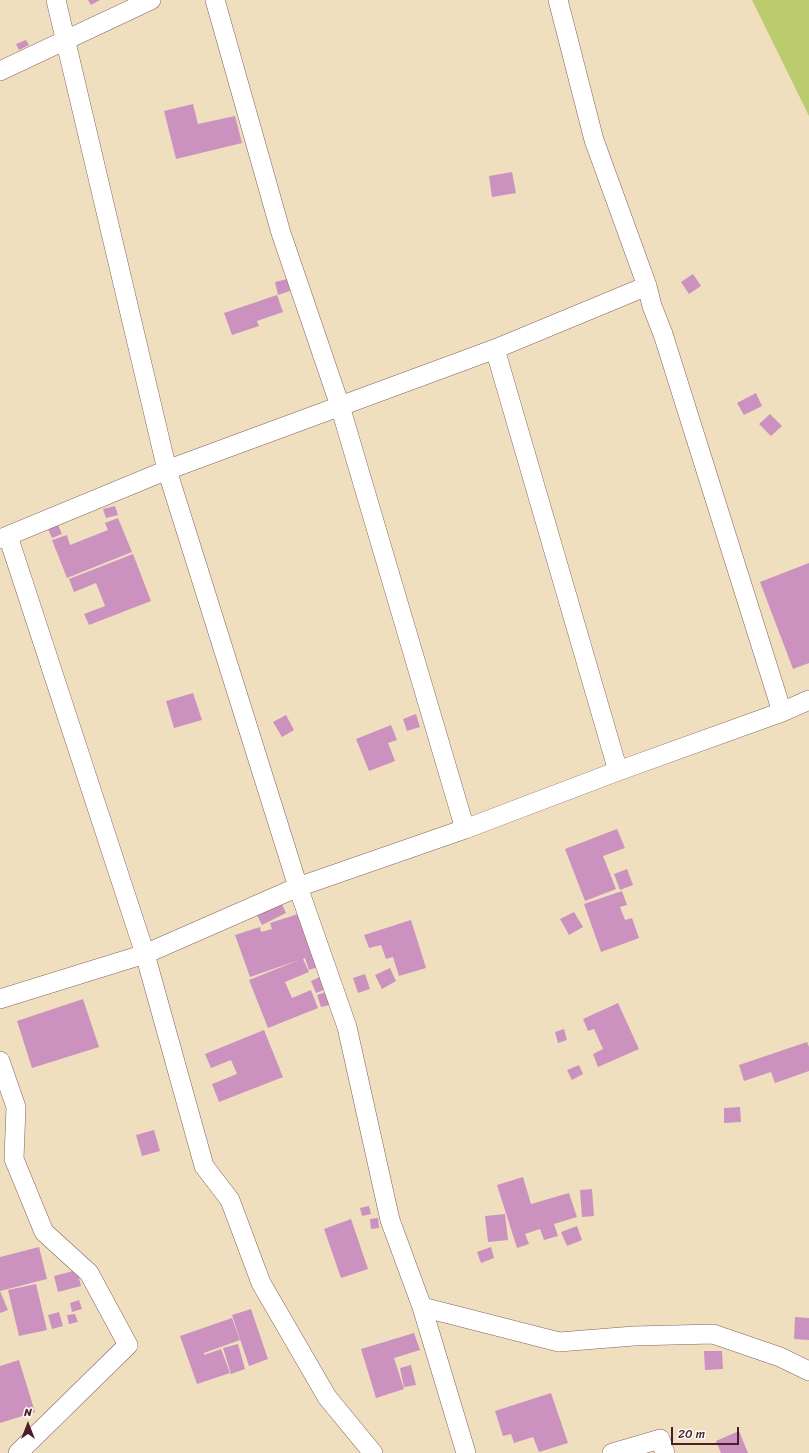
<!DOCTYPE html>
<html>
<head>
<meta charset="utf-8">
<style>
  body { margin:0 }
  #map { position:relative; width:809px; height:1453px; overflow:hidden; background:#efdfbf; font-family:Sriracha,sans-serif }
  canvas { display:block }
  .north { position:absolute; left:8px; top:1405px; width:40px; height:40px; -webkit-text-stroke:3px #fdfcf7; paint-order:stroke; rotate:0deg; font-size:11px; font-weight:700; line-height:16px; text-align:center; color:#4a1f2b }
  .north::after { content:''; display:block; margin:auto; width:14px; height:18px; background:#4a1f2b; clip-path:polygon(50% 0,100% 100%,50% 72%,0 100%) }
  .scale { position:absolute; left:671px; top:1427px; width:68px; height:18px; box-sizing:border-box; border:2px solid #4a1f2b; border-top:0; padding-left:5px; font-size:12px; line-height:14px; white-space:nowrap; color:#4a1f2b; -webkit-text-stroke:3px #fdfcf7; paint-order:stroke }
</style>
</head>
<body>
<div id="map">
<canvas width="809" height="1453"></canvas>
<div class="north">N</div>
<div class="scale">20 m</div>
</div>
<script>
const ctx = document.querySelector('canvas').getContext('2d');
ctx.lineJoin = 'round';
function fill(path, color) { ctx.fillStyle = color; ctx.fill(path, 'evenodd'); }
const toPath = rows => new Path2D(rows.map(r => 'M' + r).join(''));
function strokePath(path, color, width, dash) { ctx.strokeStyle = color; ctx.lineWidth = width; ctx.lineCap = dash ? 'butt' : 'round'; ctx.setLineDash(dash || []); ctx.stroke(path); }
fill(toPath([
  [752,0,809,0,809,116]
]), '#bccb6d');
fill(toPath([
  [88,0,100,0,91,5],
  [26,40,29,45,19,50,16,44],
  [193,104,198,124,235,116,242,143,176,159,164,111],
  [512,172,516,193,492,197,489,176],
  [693,274,701,286,689,294,681,282],
  [287,279,290,291,278,295,275,282],
  [277,295,283,312,257,321,259,326,232,335,224,313],
  [756,393,762,406,744,415,737,403],
  [770,414,782,426,771,436,759,424],
  [115,506,118,515,106,518,103,509],
  [118,518,132,552,67,578,52,540,67,535,70,545,108,530,105,523],
  [58,525,62,534,52,538,48,529],
  [133,554,151,601,89,625,84,614,105,606,96,583,74,592,69,579],
  [809,563,809,663,793,669,760,582],
  [193,693,202,720,174,728,166,701],
  [416,714,420,727,407,731,403,719],
  [286,715,294,730,282,737,273,722],
  [391,725,397,740,388,743,395,761,369,771,356,739],
  [617,829,625,848,603,856,616,889,585,901,565,849],
  [627,869,633,885,620,890,614,874],
  [622,891,627,905,620,907,625,920,632,918,639,938,601,952,584,904],
  [280,900,286,913,262,925,255,911],
  [574,912,583,927,569,935,560,919],
  [301,913,321,966,309,970,305,958,303,959,309,972,285,982,292,998,311,990,318,1008,268,1028,249,980,299,960,250,977,235,935,260,927,261,932,272,929,270,923],
  [411,920,426,968,399,976,393,957,386,959,381,945,369,948,364,935],
  [390,968,396,981,382,989,375,975],
  [365,974,370,989,358,993,353,978],
  [324,975,329,988,316,993,311,981],
  [326,992,330,1005,321,1007,317,995],
  [83,999,99,1047,32,1068,17,1021],
  [618,1003,639,1049,598,1067,593,1054,603,1049,594,1029,588,1031,583,1019],
  [564,1029,567,1040,558,1043,555,1032],
  [264,1030,283,1077,219,1102,212,1084,237,1074,231,1060,211,1068,205,1054],
  [807,1042,809,1047,809,1071,775,1083,771,1072,744,1081,739,1065],
  [579,1065,583,1074,572,1080,567,1070],
  [740,1107,741,1122,724,1123,724,1108],
  [154,1130,160,1151,142,1156,136,1135],
  [523,1177,531,1204,569,1193,577,1217,554,1224,558,1236,544,1240,540,1229,525,1234,529,1244,517,1248,497,1185],
  [592,1189,594,1216,582,1217,580,1190],
  [369,1206,371,1214,362,1216,360,1208],
  [505,1214,508,1240,488,1242,485,1216],
  [378,1218,379,1228,371,1229,370,1219],
  [351,1219,368,1269,341,1278,324,1229],
  [577,1226,582,1240,567,1246,561,1232],
  [39,1247,47,1279,0,1291,0,1257],
  [491,1247,494,1258,481,1263,477,1252],
  [77,1270,81,1286,58,1292,54,1276],
  [36,1284,47,1330,19,1336,8,1290],
  [0,1291,8,1310,0,1313],
  [79,1300,82,1309,72,1312,70,1303],
  [251,1309,268,1359,249,1366,232,1315],
  [59,1312,63,1326,52,1329,48,1315],
  [75,1314,78,1322,69,1324,67,1315],
  [795,1317,809,1318,809,1340,794,1339],
  [232,1318,240,1340,204,1353,204,1355,221,1349,230,1373,197,1384,180,1336],
  [414,1333,420,1350,394,1358,404,1389,376,1398,361,1349],
  [238,1344,245,1369,231,1374,223,1348],
  [704,1351,722,1351,723,1369,705,1370],
  [19,1360,35,1412,0,1423,0,1366],
  [411,1365,416,1385,404,1387,400,1368],
  [551,1393,568,1443,539,1452,533,1437,514,1443,511,1434,503,1436,495,1411],
  [739,1431,748,1453,721,1453,716,1441]
]), '#cb92c0');
const minor = toPath([
  [56,0,167,470,298,887,347,1027,390,1220,422,1307,466,1453],
  [215,0,281,233,340,406,465,829],
  [558,0,594,140,647,286],
  [0,71,151,0],
  [495,349,618,771],
  [8,536,145,954,204,1166,230,1200,261,1283,327,1397,373,1453],
  [0,539,167,470,495,349,647,286,652,306,663,334,782,712],
  [0,999,145,954,298,887,465,829,618,771,782,712,809,700],
  [0,1061,16,1107,14,1159,44,1232,89,1273,128,1345,18,1453],
  [422,1307,559,1342,634,1336,713,1334,780,1357,809,1371],
  [612,1453,660,1439,665,1453]
]);
strokePath(minor, '#84625f', 20);
strokePath(minor, '#fff', 19);
</script>
</body>
</html>
